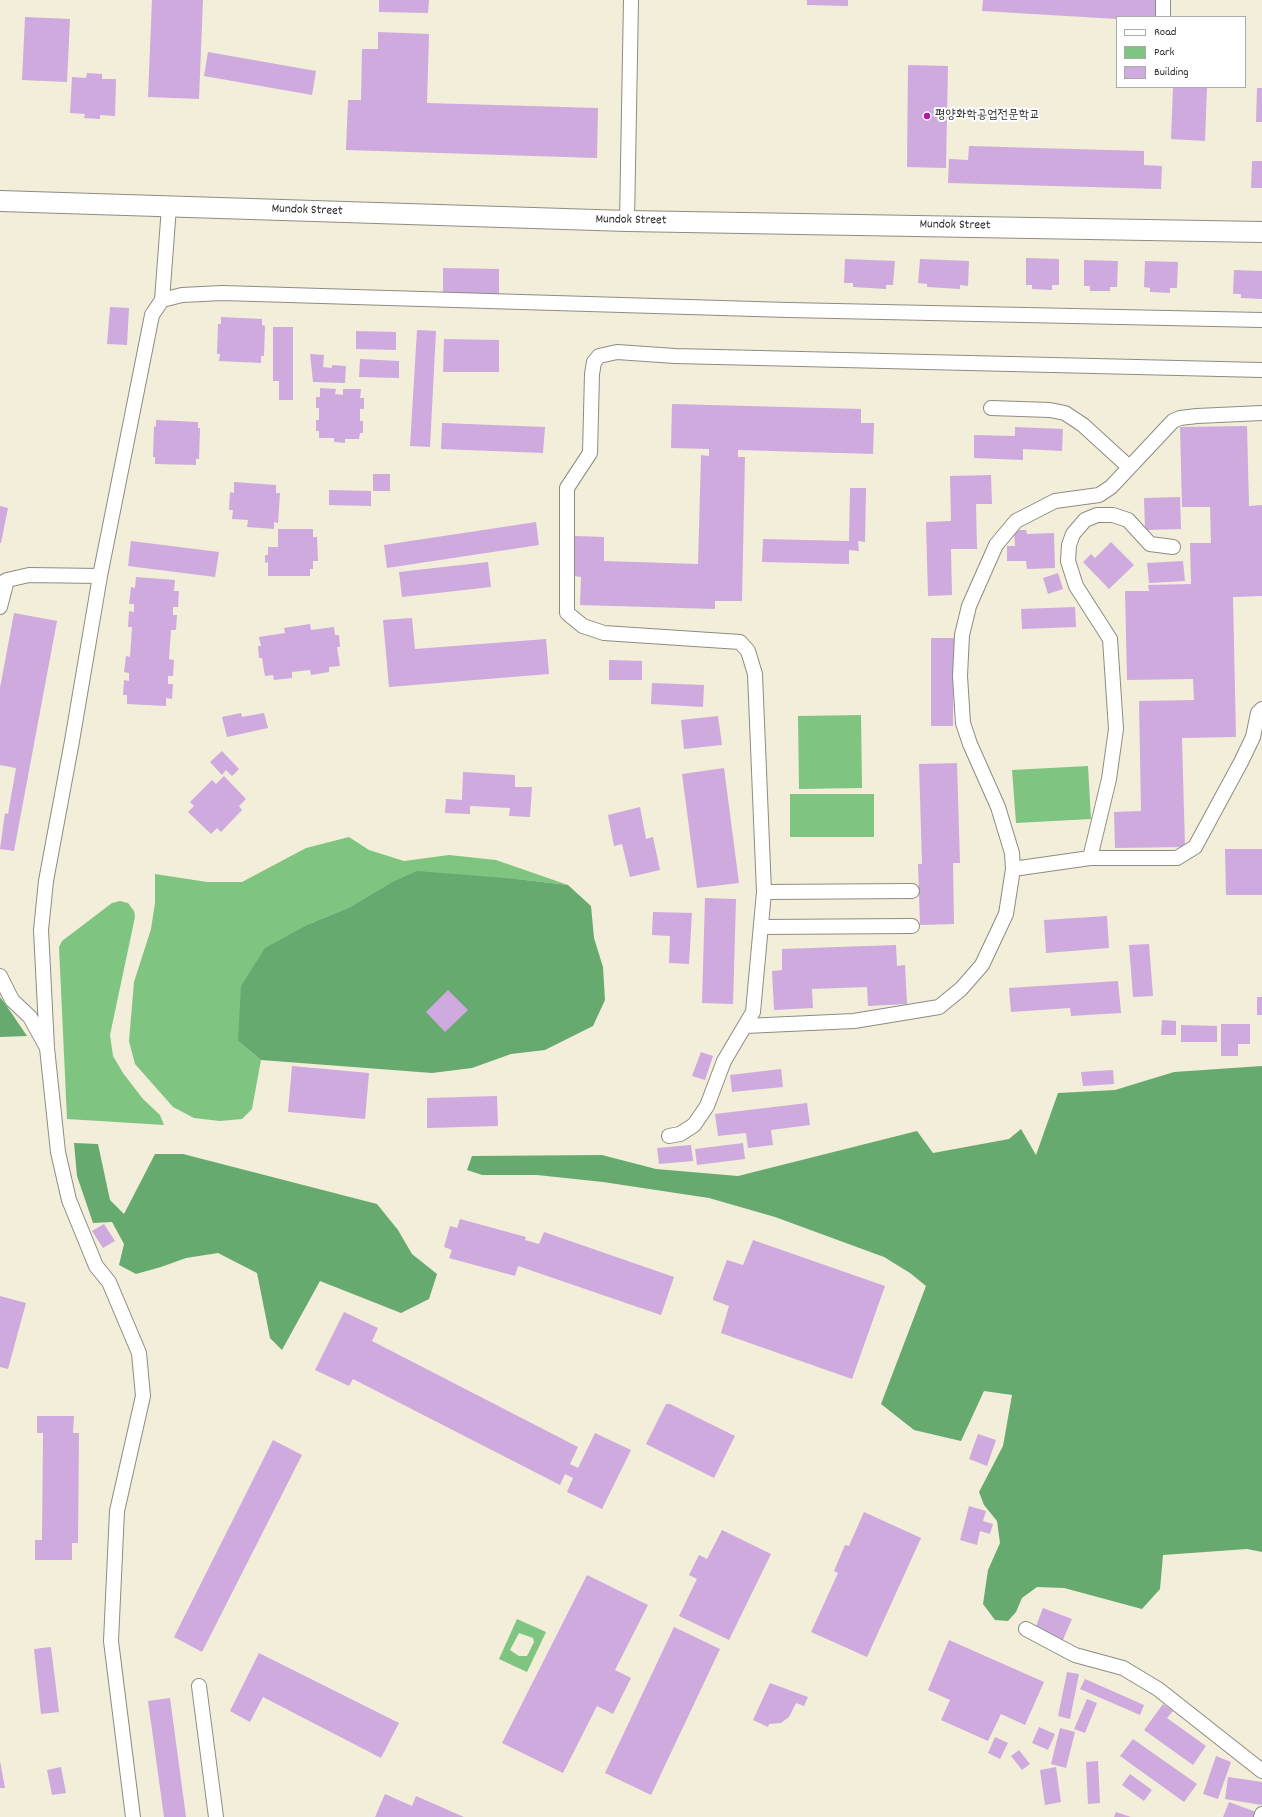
<!DOCTYPE html>
<html>
<head>
<meta charset="utf-8">
<style>
  body { margin:0 }
  #map { position:relative; width:1262px; height:1817px; overflow:hidden; background:#f2eeda; font-family:Dekko,sans-serif }
  canvas { display:block }
  .legend { position:absolute; left:1116px; top:16px; width:130px; height:72px; box-sizing:border-box; background:#fff; border:1px solid #aaa; margin:0; padding:5px 7px; list-style:none; font-size:12px; color:#2b2b2b }
  .legend li { display:flex; align-items:center; gap:8px; height:20px }
  .legend b { width:20px; border:1px solid #aaa }
</style>
</head>
<body>
<div id="map">
<canvas width="1262" height="1817"></canvas>
<ul class="legend">
<li><b style="height:5px;background:#fff"></b>Road</li>
<li><b style="height:11px;background:#7fc581"></b>Park</li>
<li><b style="height:11px;background:#ceaadf"></b>Building</li>
</ul>
</div>
<script>
const ctx = document.querySelector('canvas').getContext('2d');
ctx.lineJoin = 'round';
function fill(path, color) { ctx.fillStyle = color; ctx.fill(path, 'evenodd'); }
const toPath = rows => new Path2D(rows.map(r => 'M' + r).join(''));
function strokePath(path, color, width, dash) { ctx.strokeStyle = color; ctx.lineWidth = width; ctx.lineCap = dash ? 'butt' : 'round'; ctx.setLineDash(dash || []); ctx.stroke(path); }
function label(font, color, halo, rows, align = 'center') {
  ctx.font = font + ' Dekko,"Poor Story",sans-serif'; ctx.lineWidth = 4; ctx.setLineDash([]); ctx.textBaseline = 'middle'; ctx.strokeStyle = halo; ctx.fillStyle = color; for (const [text, x, y, turn = 0] of rows) {
    ctx.save(); ctx.translate(x, y); ctx.rotate((+turn || 0) * Math.PI / 180); ctx.textAlign = isNaN(turn) ? turn : align; if (halo) ctx.strokeText(text, 0, 0); ctx.fillText(text, 0, 0); ctx.restore();
  }
}
fill(toPath([
  [861,715,862,788,799,789,798,716],
  [1088,766,1091,819,1016,823,1012,770],
  [790,794,874,794,874,837,790,837],
  [349,837,369,850,404,861,449,855,496,860,568,885,517,879,390,883,350,907,309,924,238,1041,261,1060,252,1109,242,1119,220,1121,194,1118,173,1107,135,1064,129,1041,134,982,151,929,155,903,155,874,207,882,242,882,306,848],
  [120,901,128,903,134,911,135,917,110,1035,113,1056,123,1073,143,1099,160,1115,164,1125,67,1119,59,947,62,941,112,903],
  [517,1619,546,1632,527,1672,499,1659],
  [519,1633,533,1638,534,1642,527,1656,519,1656,510,1650]
]), '#7fc581');
fill(toPath([
  [417,871,517,879,568,885,591,906,594,938,603,967,605,1000,593,1026,545,1050,511,1054,472,1068,432,1073,261,1060,238,1041,241,986,265,948,309,924,350,907,390,883],
  [0,997,6,1005,27,1036,0,1037],
  [1262,1066,1262,1552,1247,1549,1163,1555,1160,1589,1142,1609,1064,1588,1037,1587,1022,1598,1016,1612,1008,1621,995,1620,983,1604,988,1570,1000,1543,997,1521,984,1505,979,1492,1003,1446,1012,1395,984,1391,961,1441,914,1430,881,1404,926,1286,910,1273,884,1257,775,1217,709,1198,603,1182,537,1175,482,1175,467,1170,472,1156,602,1155,656,1169,738,1176,917,1131,933,1153,1009,1139,1021,1129,1036,1155,1058,1093,1115,1090,1174,1072],
  [74,1143,98,1144,110,1200,124,1214,155,1154,183,1154,377,1204,398,1230,412,1254,437,1274,429,1299,401,1313,320,1281,282,1350,270,1338,257,1273,218,1253,186,1258,161,1267,136,1274,119,1265,124,1244,112,1222,93,1223,77,1176]
]), '#67aa6f');
fill(toPath([
  [152,0,203,0,199,99,148,97],
  [379,0,429,0,428,13,379,12],
  [807,0,848,0,848,6,807,5],
  [983,0,1158,0,1157,17,1117,17,1117,19,982,11],
  [25,17,70,19,67,82,22,80],
  [378,32,429,34,427,103,598,108,597,158,346,150,348,100,361,100,362,49,378,49],
  [208,52,316,71,312,95,204,76],
  [908,65,948,66,946,168,907,167],
  [87,73,102,74,102,79,116,79,115,116,100,115,100,119,84,118,85,114,70,113,72,77,86,78],
  [1173,87,1207,87,1205,141,1171,139],
  [1257,88,1262,88,1262,122,1256,122],
  [969,146,1144,151,1144,165,1162,166,1161,189,948,183,949,159,968,160],
  [1252,161,1262,161,1262,188,1251,188],
  [1026,258,1059,259,1059,285,1052,285,1052,290,1032,289,1032,285,1026,285],
  [845,259,895,261,893,285,886,285,886,289,853,287,853,283,844,283],
  [920,259,969,261,968,286,960,285,960,289,927,287,927,284,918,283],
  [1084,260,1118,261,1117,287,1110,287,1110,291,1090,291,1090,286,1084,286],
  [1145,261,1178,262,1177,288,1170,288,1170,293,1150,292,1150,288,1144,287],
  [443,268,499,269,499,295,443,295],
  [1234,270,1262,271,1262,299,1241,298,1241,294,1233,294],
  [110,307,129,308,127,345,107,344],
  [221,317,262,319,262,325,265,326,264,356,261,356,261,363,219,361,220,354,217,354,218,324,221,324],
  [273,327,293,327,293,400,279,400,279,381,273,381],
  [417,330,436,331,430,447,410,446],
  [356,331,396,332,396,350,356,349],
  [444,339,499,340,499,372,443,372],
  [310,354,324,355,323,367,332,368,332,365,346,366,345,383,313,382],
  [360,359,399,361,399,378,359,377],
  [320,388,336,389,335,394,343,395,343,389,361,389,360,398,364,398,364,409,360,409,360,421,363,421,363,433,360,433,359,439,345,439,345,443,334,442,334,438,319,438,319,431,316,431,316,420,319,420,319,408,316,408,316,397,320,397],
  [672,404,861,409,861,423,874,423,873,454,738,450,738,457,745,457,742,601,715,601,715,609,580,605,581,577,574,576,575,536,604,537,604,561,698,564,701,455,709,456,709,449,671,448],
  [156,420,198,422,198,428,200,428,199,459,196,459,196,465,155,464,155,457,153,457,154,426,156,427],
  [442,423,545,427,543,453,441,449],
  [1247,426,1249,506,1262,505,1262,596,1233,597,1236,737,1182,738,1185,847,1115,848,1114,812,1141,811,1139,701,1194,700,1193,679,1127,680,1125,591,1149,591,1148,585,1191,584,1190,543,1211,543,1210,507,1182,507,1180,427],
  [1015,427,1063,429,1062,451,1023,449,1023,460,974,458,974,435,1015,436],
  [373,474,390,474,390,491,373,491],
  [991,475,992,504,976,504,977,549,951,549,952,595,928,596,926,522,951,521,950,476],
  [234,482,276,485,276,493,280,493,278,523,274,522,274,529,247,527,248,520,232,519,233,510,229,510,230,492,234,493],
  [850,488,866,488,865,542,858,541,859,551,849,550,849,564,762,562,763,539,849,541],
  [329,490,371,491,371,506,329,505],
  [1180,497,1181,529,1145,530,1144,498],
  [0,506,8,508,1,543,0,543],
  [536,522,539,545,387,568,384,545],
  [278,529,313,529,313,537,317,537,318,561,313,561,313,569,310,569,310,576,268,576,268,562,265,563,265,555,268,555,268,547,278,547],
  [1014,530,1026,530,1027,534,1054,533,1055,568,1027,569,1026,561,1007,561,1007,546,1015,546],
  [131,541,219,552,215,577,128,566],
  [1111,542,1134,565,1109,589,1083,562,1091,554,1095,558],
  [1183,561,1185,581,1149,583,1147,563],
  [488,562,491,587,402,597,399,572],
  [1058,573,1063,589,1048,594,1043,578],
  [136,577,175,580,174,591,179,591,178,607,173,607,173,615,177,615,176,630,171,630,169,659,174,660,173,676,168,676,168,684,173,684,172,699,166,698,166,706,127,704,127,695,123,695,124,680,129,681,129,673,124,672,126,656,130,657,132,627,128,627,129,611,134,612,134,604,129,604,131,587,135,588],
  [1075,607,1076,627,1022,629,1021,609],
  [14,613,57,621,14,851,0,849,5,813,8,814,16,768,0,765,0,688],
  [412,618,415,649,546,639,549,674,389,687,383,620],
  [310,624,311,630,334,627,335,635,339,635,340,647,337,647,340,666,329,667,329,672,311,675,310,670,292,672,292,678,274,680,273,675,265,676,262,658,259,658,258,646,261,646,259,637,285,633,284,628],
  [931,638,954,638,953,726,931,726],
  [609,660,642,661,642,680,609,680],
  [652,683,704,685,703,707,651,704],
  [241,713,242,717,264,713,268,728,227,737,222,717],
  [718,716,722,745,684,749,681,720],
  [222,751,239,769,232,776,226,770,222,775,210,762],
  [957,763,960,863,953,863,954,924,920,925,918,864,922,864,919,764],
  [724,768,739,883,697,888,682,774],
  [463,772,515,775,515,787,532,787,530,817,509,816,510,808,470,806,470,814,445,813,446,799,462,800],
  [224,776,246,799,239,806,242,810,221,832,217,828,211,834,188,812,194,806,190,802,212,780,216,784],
  [640,807,646,839,653,837,660,870,630,877,622,844,614,846,608,815],
  [1225,849,1262,849,1262,895,1226,895],
  [705,898,736,899,733,1004,702,1003],
  [653,912,692,913,689,964,669,963,670,936,652,935],
  [1107,916,1109,948,1046,953,1044,920],
  [1149,944,1153,996,1133,997,1129,945],
  [896,945,897,966,905,965,907,1004,868,1006,867,987,812,989,813,1008,774,1010,772,971,782,970,782,949],
  [1118,981,1121,1013,1071,1016,1070,1008,1011,1012,1009,988],
  [448,990,468,1010,445,1032,426,1012],
  [1257,997,1262,997,1262,1015,1257,1015],
  [1162,1020,1176,1021,1176,1035,1161,1035],
  [1221,1024,1250,1024,1250,1044,1238,1044,1238,1056,1221,1056],
  [1181,1025,1217,1026,1217,1042,1181,1042],
  [701,1052,713,1056,705,1080,692,1076],
  [292,1066,369,1073,365,1119,288,1112],
  [781,1069,783,1087,732,1092,730,1075],
  [1113,1070,1114,1084,1083,1086,1081,1072],
  [497,1096,498,1126,427,1128,427,1098],
  [807,1103,810,1125,771,1130,773,1145,748,1148,746,1133,718,1136,715,1114],
  [743,1143,745,1159,697,1165,695,1149],
  [691,1145,693,1161,659,1164,657,1148],
  [460,1219,526,1237,525,1240,539,1244,544,1232,674,1277,661,1315,518,1266,515,1276,449,1258,452,1250,444,1247,450,1226,457,1228],
  [104,1224,115,1241,103,1248,92,1231],
  [753,1240,885,1286,852,1379,721,1333,729,1306,713,1300,713,1298,727,1260,743,1265],
  [0,1296,26,1303,8,1369,0,1367],
  [344,1312,378,1328,372,1341,578,1447,570,1464,578,1468,595,1433,631,1450,602,1509,567,1492,573,1478,565,1474,560,1485,353,1379,349,1386,315,1370],
  [666,1404,670,1404,735,1436,714,1478,646,1444],
  [37,1416,74,1416,73,1433,79,1433,78,1543,72,1543,72,1560,35,1560,35,1540,42,1540,43,1433,37,1433],
  [978,1434,996,1440,987,1466,969,1459],
  [273,1440,302,1455,202,1652,174,1637],
  [969,1506,986,1511,983,1521,993,1524,990,1534,980,1531,977,1545,960,1540],
  [864,1512,921,1538,867,1657,811,1632,838,1573,834,1571,845,1545,849,1546],
  [722,1530,771,1554,729,1640,679,1616,697,1579,689,1575,699,1555,707,1559],
  [587,1575,648,1605,615,1670,631,1678,613,1714,597,1706,563,1773,502,1743],
  [1043,1608,1072,1619,1062,1642,1034,1631],
  [674,1627,720,1649,651,1795,605,1773],
  [949,1640,1044,1682,1025,1725,1001,1714,988,1741,941,1720,950,1700,928,1690],
  [51,1647,59,1712,41,1714,34,1649],
  [259,1653,399,1723,381,1758,263,1697,250,1722,230,1711],
  [1067,1672,1079,1674,1070,1719,1058,1716],
  [1085,1679,1144,1705,1140,1715,1080,1689],
  [770,1683,808,1697,804,1706,796,1703,789,1717,781,1723,769,1724,768,1727,753,1720],
  [170,1698,186,1817,164,1817,148,1701],
  [1087,1699,1097,1703,1085,1733,1074,1729],
  [1163,1704,1173,1711,1167,1718,1206,1746,1193,1765,1144,1730],
  [1039,1727,1055,1734,1048,1750,1032,1743],
  [1060,1728,1075,1732,1066,1768,1051,1764],
  [995,1737,1008,1743,1000,1759,988,1753],
  [1133,1739,1197,1784,1184,1802,1120,1756],
  [1019,1750,1030,1764,1022,1770,1011,1756],
  [1216,1756,1231,1762,1218,1799,1203,1794],
  [0,1761,5,1788,0,1788],
  [1098,1761,1100,1803,1088,1804,1086,1762],
  [61,1767,66,1793,52,1795,47,1770],
  [1056,1767,1061,1802,1045,1805,1040,1770],
  [1130,1774,1152,1790,1144,1801,1122,1785],
  [1228,1777,1262,1782,1262,1805,1225,1799],
  [385,1794,412,1806,416,1796,464,1817,375,1817],
  [1229,1802,1259,1813,1258,1817,1223,1817],
  [1116,1812,1131,1817,1114,1817]
]), '#ceaadf');
const street = toPath([
  [1163,17,1163,0],
  [627,221,631,0],
  [162,300,169,207],
  [991,408,1050,410,1065,413,1083,425,1129,467],
  [0,584,7,580,29,575,100,576],
  [0,607,7,580],
  [1090,858,1109,779,1116,729,1110,639,1076,586,1068,561,1069,545,1073,534,1085,520,1097,515,1113,515,1128,520,1150,544,1173,547],
  [1013,869,1090,858,1177,858,1195,847,1241,762,1253,737,1258,713,1262,709],
  [764,892,912,891],
  [761,927,912,926],
  [0,976,12,1000,30,1017,46,1046],
  [745,1026,854,1021,939,1007,961,989,982,965,1006,914,1013,869,1012,853,998,807,970,744,963,723,960,676,962,635,969,606,996,545,1016,521,1055,501,1099,495,1111,487,1173,421,1180,418,1197,416,1262,413],
  [669,1136,680,1134,694,1125,707,1106,724,1061,753,1012,764,892,755,674,748,651,740,642,604,633,583,626,567,613,567,488,590,453,592,374,594,362,599,356,617,352,675,356,1262,370],
  [1026,1629,1075,1655,1123,1668,1158,1689,1262,1771],
  [199,1686,216,1817],
  [133,1817,111,1641,117,1511,143,1396,139,1353,109,1282,96,1266,69,1200,58,1152,47,1048,41,930,46,881,72,741,100,576,152,315,162,300,182,295,222,293,788,310,1262,320],
  [1261,1817,1262,1814]
]);
const secondary = toPath([
  [0,201,627,221,1262,232]
]);
strokePath(street, '#8e8c82', 16);
strokePath(secondary, '#8e8c82', 22);
strokePath(street, '#fff', 14);
strokePath(secondary, '#fff', 20);
for (const [x, y, r, color] of [
  [927,116,4,"#b5179e"]
]) { const dot = new Path2D(); dot.arc(x, y, r, 0, 2 * Math.PI); ctx.fillStyle = color; ctx.fill(dot); strokePath(dot, '#fff', 1.5); }
label('13px', '#2b2b2b', '#fff', [
  ["평양화학공업전문학교",935,116]
], 'left');
label('13px', '#2b2b2b', '#fff', [
  ["Mundok Street",307,211,2],
  ["Mundok Street",631,221,1],
  ["Mundok Street",955,226,1]
]);
</script>
</body>
</html>
